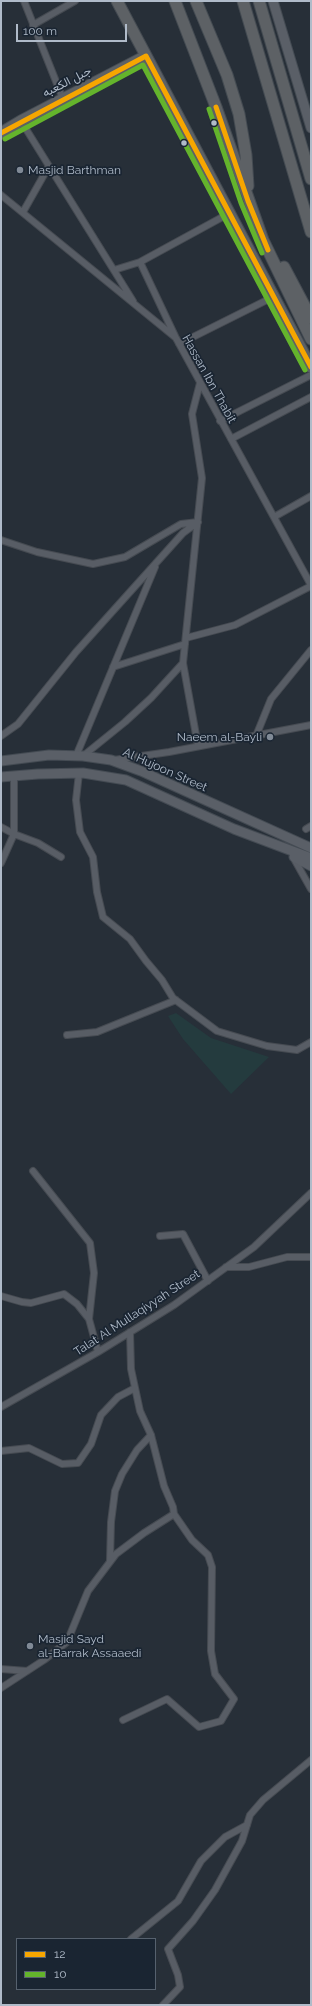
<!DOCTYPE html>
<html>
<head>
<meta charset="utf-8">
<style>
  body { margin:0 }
  #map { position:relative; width:312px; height:2006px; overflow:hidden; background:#272f38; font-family:Raleway,sans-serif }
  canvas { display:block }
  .frame { position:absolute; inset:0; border:2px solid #b0bbc9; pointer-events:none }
  .legend { position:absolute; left:16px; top:1938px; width:140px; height:52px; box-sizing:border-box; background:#1a2532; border:1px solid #56616e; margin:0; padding:5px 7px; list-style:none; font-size:12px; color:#b0bbc9 }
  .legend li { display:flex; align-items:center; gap:8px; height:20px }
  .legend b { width:20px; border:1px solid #56616e }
  .scale { position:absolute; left:16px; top:24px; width:111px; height:18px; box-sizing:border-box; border:2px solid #b0bbc9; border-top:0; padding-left:5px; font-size:12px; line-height:14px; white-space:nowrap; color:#b0bbc9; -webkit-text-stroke:3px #1a2532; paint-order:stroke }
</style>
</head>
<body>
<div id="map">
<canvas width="312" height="2006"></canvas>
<div class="frame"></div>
<ul class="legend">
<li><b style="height:5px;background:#f7a600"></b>12</li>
<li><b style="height:5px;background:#64b42c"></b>10</li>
</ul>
<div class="scale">100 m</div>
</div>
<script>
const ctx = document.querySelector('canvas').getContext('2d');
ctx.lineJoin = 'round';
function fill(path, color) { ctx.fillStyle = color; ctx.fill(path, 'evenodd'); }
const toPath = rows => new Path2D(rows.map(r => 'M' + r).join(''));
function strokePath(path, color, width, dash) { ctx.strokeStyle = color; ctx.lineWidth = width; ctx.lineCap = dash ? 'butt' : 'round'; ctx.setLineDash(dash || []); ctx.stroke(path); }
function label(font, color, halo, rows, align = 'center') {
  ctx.font = font + ' Raleway,Vazirmatn,sans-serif'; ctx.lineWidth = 3.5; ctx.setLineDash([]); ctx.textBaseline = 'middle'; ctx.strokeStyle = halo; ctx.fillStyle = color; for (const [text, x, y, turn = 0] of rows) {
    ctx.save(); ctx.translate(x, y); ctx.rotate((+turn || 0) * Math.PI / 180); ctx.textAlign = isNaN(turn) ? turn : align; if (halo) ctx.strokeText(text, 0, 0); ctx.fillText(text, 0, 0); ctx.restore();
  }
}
fill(toPath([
  [176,1013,211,1038,269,1057,231,1094,183,1039,168,1016]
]), '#243b3e');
const street = toPath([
  [24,1,63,99],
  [33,25,75,1],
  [21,121,133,301],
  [1,195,176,338,311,585],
  [23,212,49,166],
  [140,262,175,336],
  [114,270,140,262,228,214],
  [179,344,273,297],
  [220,421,311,375],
  [231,439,311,397],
  [274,517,311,496],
  [1,540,37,552,93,564,125,557,181,524,198,522],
  [186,638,235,625,311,586],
  [113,667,185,644],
  [1,736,18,724,76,652,183,533,198,522],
  [256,736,271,699,311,650],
  [198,746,183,663,202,478,192,414,200,383],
  [76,756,155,567],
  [83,756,125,722,151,698,183,663],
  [114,760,169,752,311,725],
  [79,773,76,800,80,832,93,857,97,892,103,917,130,939,146,961,162,980,173,998,217,1031,267,1046,297,1050,311,1042],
  [1,827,14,834,38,843,61,857],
  [306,829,311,826],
  [293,857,311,889],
  [1,863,14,834,14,776],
  [67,1035,97,1032,176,1000],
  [33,1171,90,1243,94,1273,89,1319],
  [160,1236,183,1234,208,1281],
  [226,1267,249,1267,287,1257,311,1257],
  [1,1296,22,1302,31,1303,64,1294,77,1304,89,1319,98,1352],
  [1,1407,98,1352,174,1305,254,1247,311,1193],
  [1,1451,29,1448,62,1464,78,1463,91,1444,101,1415,118,1397,135,1388],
  [110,1561,111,1522,115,1491,122,1474,137,1450,151,1435],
  [1,1669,27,1671],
  [1,1688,44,1660,67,1642,88,1591,116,1554,144,1533,174,1514],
  [123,1720,167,1699,199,1727,221,1721,234,1699,215,1674,211,1651,212,1567,208,1555,192,1540,174,1514,173,1507,164,1486,151,1435,140,1411,131,1369,130,1332],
  [131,1939,178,1901,201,1861,225,1837,247,1825],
  [163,2005,180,1987,178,1975,168,1949,193,1921,215,1890,242,1841,250,1815,263,1800,311,1760]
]);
const primary = toPath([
  [273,1,311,128],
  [1,761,49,755,83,756,111,760,141,771,311,848],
  [1,777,38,774,83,773,126,780,234,829,311,858],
  [294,857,311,866]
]);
const highway = toPath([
  [117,1,311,367],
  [175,1,216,107,263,240,311,339],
  [196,1,227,75,239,114,246,155,248,186],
  [243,1,311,232],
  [259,1,311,179],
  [1,133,21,121,146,56],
  [284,267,311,318]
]);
strokePath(street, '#464b52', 8);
strokePath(primary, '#444b53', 11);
strokePath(highway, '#444b52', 13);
strokePath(street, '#585d65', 6);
strokePath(primary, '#5a5f67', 9);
strokePath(highway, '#5d6165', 11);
strokePath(toPath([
  [216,107,248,201,268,250],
  [1,133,146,56,311,367]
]), '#f7a600', 5);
strokePath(toPath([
  [209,109,241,203,262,253],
  [5,139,143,65,305,370]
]), '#64b42c', 5);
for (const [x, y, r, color] of [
  [214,123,3.5,"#b0bbc9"],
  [184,143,3.5,"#b0bbc9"],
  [20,170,4,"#808a96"],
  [270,737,4,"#808a96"],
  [30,1646,4,"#808a96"]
]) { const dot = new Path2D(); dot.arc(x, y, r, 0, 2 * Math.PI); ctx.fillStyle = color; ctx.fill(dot); strokePath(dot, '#1a2532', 1.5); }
label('12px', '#b0bbc9', '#1a2532', [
  ["جبل الكعبه",67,82,-27],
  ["Hassan Ibn Thabit",209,379,61],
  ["Al Hujoon Street",165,770,24],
  ["Talat Al Mullaqiyyah Street",137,1313,-33]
]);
label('12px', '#b0bbc9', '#1a2532', [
  ["Masjid Barthman",28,170],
  ["Naeem al-Bayli",262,737,"right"],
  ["Masjid Sayd",38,1639],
  ["al-Barrak Assaaedi",38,1653]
], 'left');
</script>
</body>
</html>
